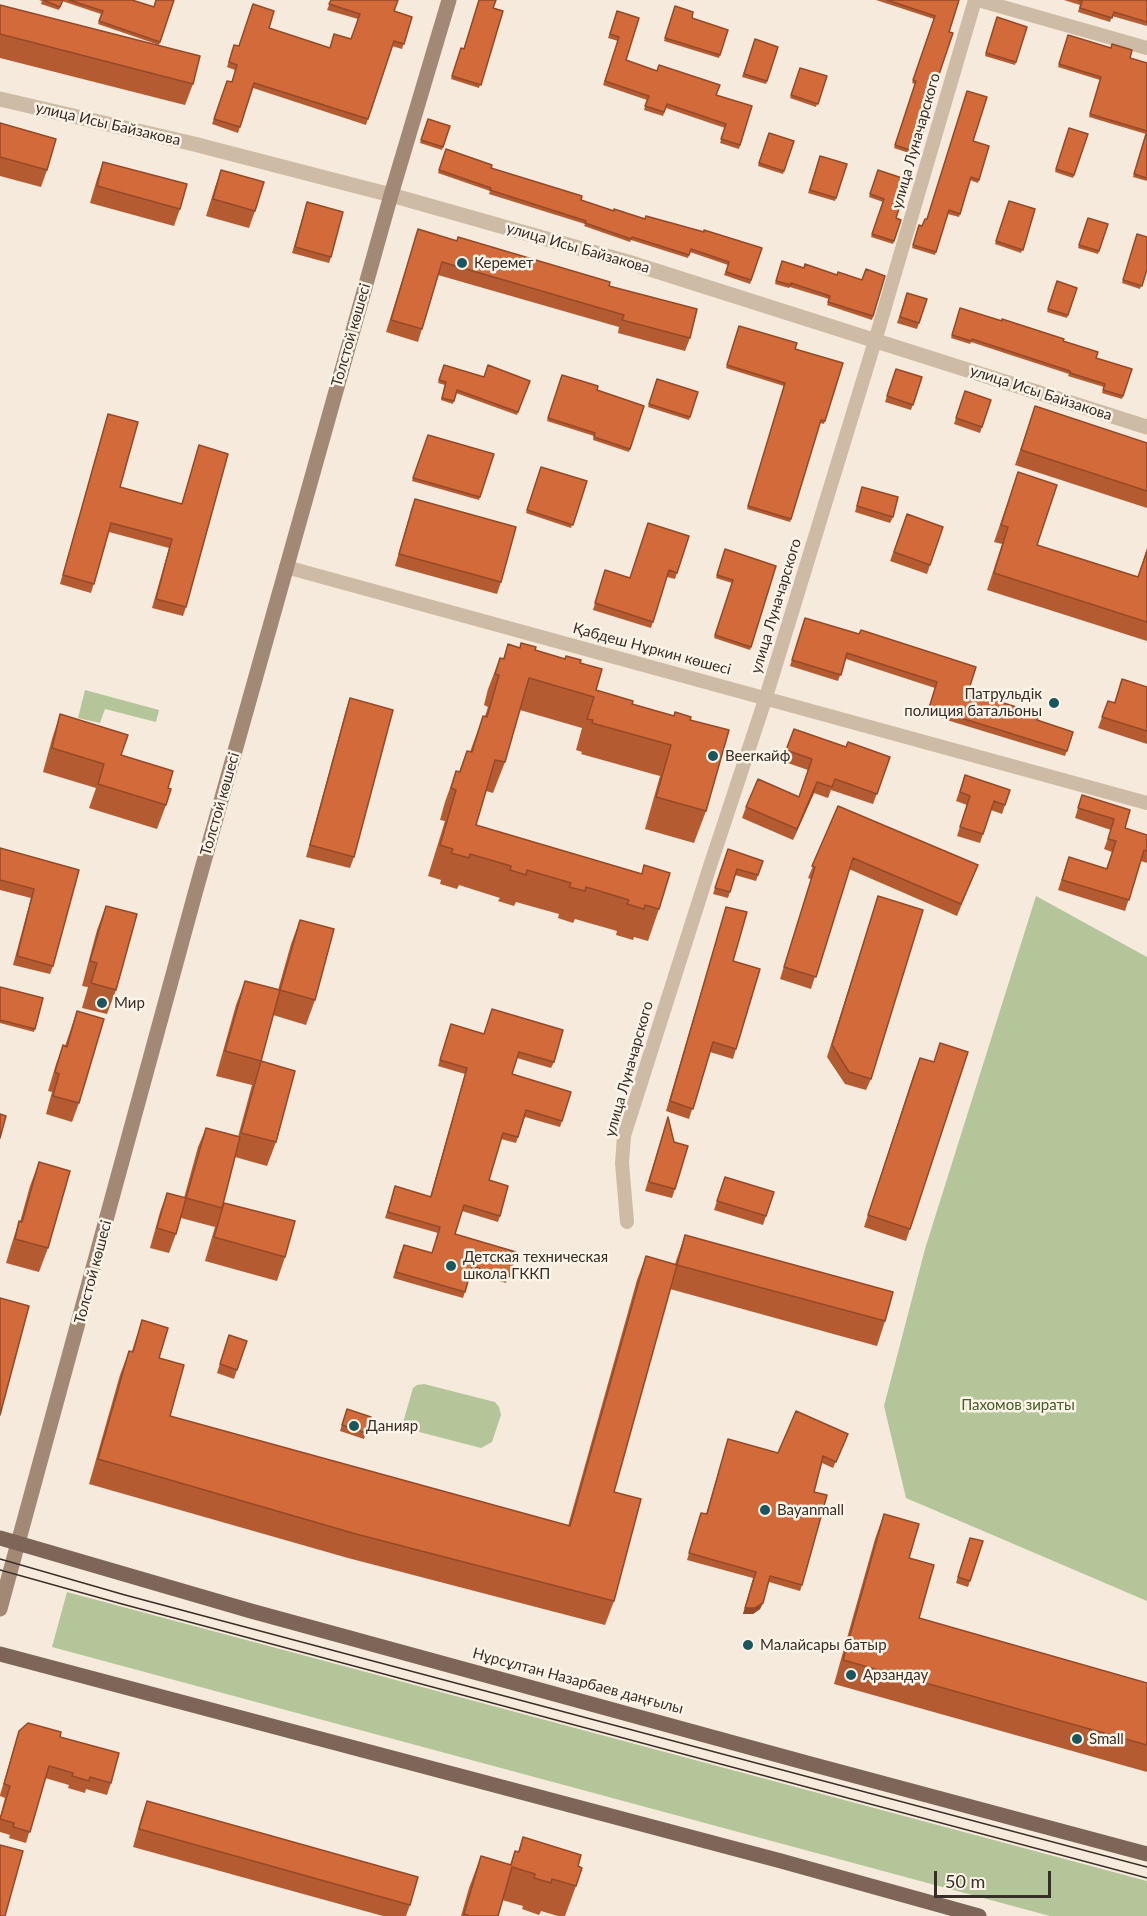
<!DOCTYPE html>
<html>
<head>
<meta charset="utf-8">
<style>
  body { margin:0 }
  #map { position:relative; width:1147px; height:1916px; overflow:hidden; background:#f5eadb; font-family:Lato,sans-serif }
  canvas { display:block }
  .scale { position:absolute; left:934px; top:1871px; width:117px; height:27px; box-sizing:border-box; border:3px solid #392e27; border-top:0; padding-left:8px; font-size:18px; line-height:21px; white-space:nowrap; color:#392e27; -webkit-text-stroke:4px #fcf4e8; paint-order:stroke }
</style>
</head>
<body>
<div id="map">
<canvas width="1147" height="1916"></canvas>
<div class="scale">50 m</div>
</div>
<script>
const ctx = document.querySelector('canvas').getContext('2d');
ctx.lineJoin = 'round';
function fill(path, color) { ctx.fillStyle = color; ctx.fill(path, 'evenodd'); }
const toPath = rows => new Path2D(rows.map(r => 'M' + r).join(''));
function strokePath(path, color, width, dash) { ctx.strokeStyle = color; ctx.lineWidth = width; ctx.lineCap = dash ? 'butt' : 'round'; ctx.setLineDash(dash || []); ctx.stroke(path); }
function label(font, color, halo, rows, align = 'center') {
  ctx.font = font + ' Lato,sans-serif'; ctx.lineWidth = 5; ctx.setLineDash([]); ctx.textBaseline = 'middle'; ctx.strokeStyle = halo; ctx.fillStyle = color; for (const [text, x, y, turn = 0] of rows) {
    ctx.save(); ctx.translate(x, y); ctx.rotate((+turn || 0) * Math.PI / 180); ctx.textAlign = isNaN(turn) ? turn : align; if (halo) ctx.strokeText(text, 0, 0); ctx.fillText(text, 0, 0); ctx.restore();
  }
}
fill(toPath([
  [85,690,159,710,156,722,105,709,100,723,78,718],
  [1036,896,1147,957,1147,1601,906,1498,884,1406,925,1249],
  [424,1384,495,1402,499,1407,501,1415,492,1442,481,1448,408,1429,404,1425,404,1419,413,1388,417,1385],
  [67,1592,1147,1881,1147,1916,1050,1916,52,1647]
]), '#b4c699');
strokePath(toPath([
  [978,0,1147,48],
  [286,567,1147,803],
  [627,1222,622,1163,624,1136,710,866,766,697,875,341,975,0]
]), '#cebba5', 14);
strokePath(toPath([
  [0,99,194,144,391,195,628,262,1147,427]
]), '#cebba5', 15);
strokePath(toPath([
  [0,1609,196,890,391,195,449,0]
]), '#a28976', 15);
strokePath(toPath([
  [0,1538,251,1611,807,1763,1147,1854],
  [0,1654,781,1861,979,1916]
]), '#7d6657', 15);
strokePath(toPath([
  [0,1559,125,1595,1147,1867],
  [0,1570,122,1604,1147,1878]
]), '#392e27', 1.5);
fill(toPath([
  [39,0,132,0,153,7,174,0,159,45,98,24,101,14,62,1,59,10,41,4,42,1],
  [331,0,394,11,412,17,402,49,392,46,366,125,253,88,238,133,212,124,227,81,232,82,235,70,227,67,232,50,239,46,329,48,351,39,358,19,327,10],
  [876,0,959,0,949,32,931,98,934,99,915,155,894,148,915,84,912,83,934,19],
  [1064,0,1147,0,1147,26,1112,16,1110,22,1078,12,1080,5],
  [0,5,193,84,185,105,0,58],
  [675,6,692,18,728,30,719,58,664,41],
  [493,8,503,11,479,88,451,79,461,48,463,49],
  [617,11,626,60,716,95,752,106,739,149,720,143,725,128,666,108,663,116,644,110,647,100,603,85,618,41,608,38],
  [997,17,1027,27,1015,65,985,56],
  [1068,35,1130,58,1147,63,1147,181,1133,177,1146,134,1089,117,1100,80,1058,67],
  [755,39,778,47,766,84,742,77],
  [800,68,827,76,816,107,790,98],
  [428,119,450,126,442,150,420,143],
  [0,123,47,170,41,187,0,176],
  [1069,128,1088,134,1073,178,1055,172],
  [769,133,794,141,783,174,758,166],
  [973,141,989,146,978,183,970,180,959,217,948,214,935,255,912,248,919,225,922,226,927,219],
  [446,149,491,168,581,200,614,211,762,248,750,284,724,275,728,265,690,252,688,258,631,240,630,242,584,226,585,224,489,194,490,191,438,173],
  [820,156,847,164,835,201,808,193],
  [103,162,180,209,174,226,90,203,97,179],
  [221,170,255,211,249,228,206,216,215,187],
  [878,170,896,218,901,220,893,244,871,237,883,202,869,197],
  [1009,201,1035,209,1021,253,995,244],
  [307,202,331,257,329,263,292,253],
  [1088,218,1108,224,1098,254,1078,248],
  [418,229,609,286,690,338,685,351,618,333,619,327,438,275,418,342,386,332],
  [1137,234,1147,237,1147,271,1146,271,1140,289,1122,283],
  [782,261,804,268,862,280,885,276,872,320,827,305,829,299,790,287,789,288,775,284],
  [1057,281,1077,288,1067,318,1047,312],
  [907,293,927,299,917,329,897,323],
  [960,308,1063,341,1096,358,1132,369,1122,399,1102,393,1104,387,1068,376,1069,374,971,342,970,344,951,338],
  [739,326,795,349,843,363,824,424,820,423,790,522,747,509,784,386,726,368],
  [444,365,484,377,530,381,517,415,456,393,453,404,441,400,445,385,438,383],
  [896,369,922,377,911,410,885,402],
  [562,375,597,390,644,406,629,452,593,440,594,436,547,421],
  [657,379,698,392,689,420,648,407],
  [965,391,991,400,980,433,954,424],
  [1035,406,1147,443,1147,508,1015,465],
  [108,414,120,487,182,504,199,445,186,607,183,616,152,608,169,548,109,532,91,593,60,584],
  [428,435,494,454,479,500,412,481],
  [541,467,587,481,571,528,526,513],
  [1018,472,1037,545,1138,577,1147,548,1147,641,987,590,1002,544,994,542],
  [860,493,893,517,890,523,855,512],
  [415,499,501,582,497,594,395,566,411,510],
  [907,514,943,527,927,574,890,561],
  [689,536,675,579,667,577,651,628,593,610,605,570,630,578],
  [725,549,776,566,750,650,714,638,732,583,716,578],
  [805,618,968,692,1037,720,1073,732,1065,756,927,714,935,688,846,659,838,681,790,666],
  [508,644,520,648,535,650,580,663,596,690,632,704,690,720,706,811,694,843,645,829,660,776,581,754,582,752,576,750,582,728,520,710,505,762,493,793,486,791,476,825,659,909,648,941,634,937,633,940,616,935,617,931,575,919,573,923,558,918,559,914,516,902,514,906,498,901,500,898,459,885,457,889,440,884,441,880,428,876,445,821,440,820,445,802,456,771,459,772,467,751,470,752,483,716,485,716,488,707,484,705,488,689,500,658,503,659],
  [1122,679,1147,687,1147,744,1098,728,1108,701,1114,703],
  [350,698,354,857,350,868,306,857,346,710],
  [60,714,121,755,168,788,166,805,157,829,89,808,96,788,43,772,52,739],
  [794,729,846,747,890,757,873,804,831,790,828,798,814,793,793,840,742,818,746,807,799,797,808,770,782,761],
  [965,775,1010,790,1002,814,991,810,980,843,957,836,967,805,956,801],
  [1082,795,1130,810,1125,828,1147,835,1147,863,1141,861,1125,911,1058,890,1069,857,1106,869,1112,852,1104,849,1111,830,1075,818],
  [838,806,978,865,957,916,849,869,811,989,780,979,811,879,808,878],
  [0,848,79,870,53,966,50,974,13,965,31,898,0,890],
  [728,849,763,861,756,881,735,875,728,898,713,894],
  [878,896,871,1079,866,1090,845,1084,827,1057],
  [106,906,116,990,107,1014,82,1008,88,987,82,986,97,930],
  [726,907,733,961,736,1049,733,1059,710,1052,689,1119,666,1111],
  [300,920,315,1000,306,1025,273,1015,261,1061,276,1142,267,1166,235,1157,222,1208,285,1257,277,1281,205,1261,215,1227,181,1218,176,1234,169,1253,150,1248,160,1212,167,1193,184,1198,198,1147,206,1128,238,1137,252,1085,216,1076,236,1005,245,981,278,990,291,944],
  [0,987,43,998,34,1032,0,1023],
  [77,1011,79,1103,72,1122,46,1114,52,1092,48,1091,56,1064,63,1045,65,1046],
  [449,1030,554,1062,551,1068,517,1058,512,1074,562,1121,560,1127,525,1117,516,1143,501,1139,489,1180,500,1216,498,1222,462,1211,455,1234,516,1252,506,1283,471,1273,463,1298,393,1278,401,1251,432,1253,438,1233,385,1218,393,1193,430,1197,465,1074,438,1066],
  [915,1070,910,1229,906,1241,864,1227],
  [668,1117,675,1189,672,1198,645,1191],
  [39,1162,48,1248,39,1272,6,1263,11,1246,19,1221,20,1222,30,1186],
  [725,1177,766,1216,763,1225,714,1210],
  [685,1235,885,1321,877,1346,670,1289,614,1492,614,1601,605,1625,348,1558,89,1484,120,1375,129,1351,132,1351,142,1320,159,1358,170,1416,568,1526,637,1280,646,1256,675,1264],
  [226,1344,237,1370,234,1379,217,1373],
  [347,1409,371,1417,364,1439,340,1431],
  [848,1434,833,1468,822,1463,814,1492,802,1585,800,1591,769,1582,760,1609,753,1614,743,1614,753,1578,687,1560,701,1513,706,1514,728,1439,778,1453],
  [884,1514,909,1558,919,1618,1147,1683,1147,1772,834,1684,875,1539],
  [970,1538,983,1541,968,1587,956,1583],
  [19,1731,60,1737,111,1783,107,1795,86,1789,85,1793,68,1788,69,1785,45,1778,26,1843,9,1838,10,1835,0,1832,0,1817,5,1798,0,1796,0,1795],
  [147,1801,410,1905,406,1916,383,1916,133,1847,141,1818],
  [523,1837,578,1866,576,1886,565,1916,558,1916,541,1911,539,1915,522,1909,523,1906,502,1900,498,1916,461,1916,469,1888,481,1856,510,1865,515,1851,518,1852]
]), '#b55b32');
fill(toPath([
  [817,782,814,793,793,840,797,829],
  [763,1603,760,1609,753,1614,743,1614,745,1608]
]), '#944a29');
const building = toPath([
  [43,0,63,0,60,7,43,0],
  [69,0,132,0,154,7,156,0,174,0,160,42,99,21,103,11,69,0],
  [331,0,398,0,394,11,412,17,404,44,394,41,368,119,254,83,240,127,214,119,227,81,232,82,237,65,229,62,234,45,239,46,253,4,274,11,269,28,330,48,334,34,351,39,360,14,329,4,331,0],
  [479,0,496,0,493,8,503,11,481,85,452,76,461,48,464,49,479,0],
  [887,0,959,0,949,32,953,33,931,98,934,99,916,152,895,145,916,81,913,80,935,16,887,0],
  [1078,0,1147,0,1147,22,1114,12,1112,18,1080,8,1082,1,1078,0],
  [0,5,200,56,193,84,0,34,0,5],
  [675,6,693,12,692,18,728,30,720,55,665,38,675,6],
  [617,11,639,18,626,60,657,71,659,65,720,85,716,95,752,106,740,145,721,139,726,124,667,104,664,112,645,106,649,96,605,81,619,37,610,34,617,11],
  [997,17,1027,27,1016,62,986,53,997,17],
  [1068,35,1111,48,1112,44,1132,50,1130,58,1147,63,1147,131,1090,114,1101,77,1059,64,1068,35],
  [755,39,778,47,767,81,744,74,755,39],
  [800,68,827,76,818,104,791,95,800,68],
  [967,91,987,97,973,141,989,146,979,180,971,177,960,214,949,210,936,252,913,245,919,225,922,226,925,219,927,219,967,91],
  [428,119,450,126,443,147,421,140,428,119],
  [0,123,56,139,47,170,0,157,0,123],
  [1069,128,1088,134,1074,175,1056,169,1069,128],
  [769,133,794,141,784,171,759,163,769,133],
  [1146,134,1147,134,1147,178,1134,174,1146,134],
  [446,149,492,165,491,168,582,196,581,200,614,211,614,209,645,219,646,216,704,232,704,230,762,248,751,280,726,272,729,262,691,249,689,255,632,237,631,239,585,223,586,221,490,190,491,188,439,170,446,149],
  [820,156,847,164,836,198,810,190,820,156],
  [103,162,187,184,180,209,97,186,103,162],
  [221,170,264,182,255,211,213,199,221,170],
  [878,170,908,180,896,218,901,220,894,241,872,234,884,199,870,194,878,170],
  [1009,201,1035,209,1023,250,996,241,1009,201],
  [307,202,343,212,331,257,295,247,307,202],
  [1088,218,1108,224,1099,251,1079,245,1088,218],
  [418,229,457,241,458,237,610,282,609,286,697,309,690,338,622,320,624,315,442,262,422,329,391,320,418,229],
  [1137,234,1147,237,1147,269,1142,286,1123,280,1137,234],
  [782,261,804,268,805,264,837,275,838,272,862,280,866,269,885,276,873,316,828,302,830,296,791,283,791,285,776,281,782,261],
  [1057,281,1077,288,1068,315,1048,309,1057,281],
  [907,293,927,299,919,323,900,317,907,293],
  [960,308,1002,321,1002,319,1064,339,1063,341,1098,352,1096,358,1132,369,1123,396,1103,390,1105,384,1070,373,1070,371,972,339,971,341,952,335,960,308],
  [739,326,797,343,795,349,843,363,825,421,821,420,791,519,748,506,785,383,727,365,739,326],
  [444,365,484,377,488,365,530,381,518,412,457,390,454,401,442,398,446,382,439,380,444,365],
  [896,369,922,377,913,405,887,396,896,369],
  [562,375,598,386,597,390,644,406,630,449,594,437,595,433,548,418,562,375],
  [657,379,698,392,690,417,649,404,657,379],
  [965,391,991,400,982,427,956,418,965,391],
  [1035,406,1147,443,1147,491,1021,450,1035,406],
  [108,414,138,422,120,487,182,504,199,445,228,454,186,607,156,599,172,539,111,523,94,584,63,575,108,414],
  [428,435,494,454,480,497,413,478,428,435],
  [541,467,587,481,573,525,527,510,541,467],
  [1018,472,1057,485,1037,545,1138,577,1147,551,1147,622,994,573,1008,527,1001,525,1018,472],
  [862,487,898,497,893,517,857,506,862,487],
  [415,499,516,527,501,582,399,554,415,499],
  [907,514,943,527,930,565,894,552,907,514],
  [648,523,689,536,677,573,669,570,653,622,595,603,605,570,630,578,648,523],
  [725,549,776,566,751,647,715,635,733,580,717,575,725,549],
  [805,618,859,634,861,630,976,667,968,692,1039,714,1037,720,1073,732,1067,751,929,708,937,682,847,653,841,675,792,660,805,618],
  [521,643,536,647,535,650,565,659,566,656,581,660,580,663,602,669,596,690,633,701,632,704,674,716,675,712,691,717,690,720,729,730,706,811,656,797,671,745,592,723,593,720,587,719,594,697,529,678,505,762,495,760,476,825,642,874,644,865,670,873,659,909,645,905,644,909,627,904,629,900,586,887,585,891,569,887,571,883,527,870,526,875,510,870,511,866,470,854,469,858,451,853,453,849,440,845,456,790,451,788,456,771,460,772,467,751,472,752,483,716,487,717,499,675,495,674,500,658,504,659,508,644,520,648,521,643],
  [1122,679,1147,687,1147,731,1102,717,1108,701,1115,703,1122,679],
  [350,698,393,710,354,857,310,845,350,698],
  [60,714,128,735,121,755,173,771,168,788,171,789,166,805,98,784,104,764,52,748,60,714],
  [794,729,846,747,848,742,890,757,877,794,835,779,832,787,817,782,797,829,746,807,758,779,799,797,812,759,786,750,794,729],
  [965,775,1010,790,1005,805,994,801,983,834,960,827,970,796,960,792,965,775],
  [1082,795,1130,810,1125,828,1147,835,1147,851,1144,850,1129,900,1062,880,1069,857,1107,869,1116,841,1108,839,1114,819,1078,808,1082,795],
  [838,806,978,865,961,904,853,858,816,977,784,967,815,867,812,866,838,806],
  [0,848,79,870,53,966,17,956,34,889,0,880,0,848],
  [728,849,763,861,758,875,737,869,730,892,715,888,728,849],
  [878,896,923,910,871,1079,849,1072,832,1045,878,896],
  [106,906,137,914,116,990,91,983,97,963,90,961,106,906],
  [726,907,747,912,733,961,760,969,736,1049,713,1042,693,1109,670,1101,726,907],
  [300,920,334,929,315,1000,280,990,300,920],
  [245,981,280,990,261,1061,225,1051,245,981],
  [0,987,43,998,35,1029,0,1020,0,987],
  [492,1009,563,1030,554,1062,519,1052,512,1074,571,1092,562,1121,526,1110,518,1137,503,1133,489,1180,508,1186,500,1216,464,1205,455,1234,516,1252,509,1277,472,1266,465,1292,396,1272,404,1245,432,1253,440,1227,388,1212,395,1186,431,1197,467,1068,440,1060,451,1024,484,1034,492,1009],
  [77,1011,104,1019,79,1103,53,1096,59,1074,55,1072,63,1045,67,1047,77,1011],
  [940,1043,968,1052,910,1229,868,1215,920,1058,934,1062,940,1043],
  [261,1061,295,1071,276,1142,241,1133,261,1061],
  [0,1114,6,1116,0,1138,0,1114],
  [668,1117,674,1142,688,1146,675,1189,649,1182,668,1117],
  [206,1128,240,1137,222,1208,186,1198,176,1234,157,1228,167,1193,186,1198,206,1128],
  [39,1162,70,1171,48,1248,15,1239,19,1221,22,1222,39,1162],
  [725,1177,774,1192,766,1216,717,1201,725,1177],
  [224,1203,295,1221,285,1257,214,1237,224,1203],
  [685,1235,893,1292,885,1321,677,1265,685,1235],
  [646,1256,677,1265,614,1492,641,1499,614,1601,356,1534,98,1459,129,1351,133,1352,142,1320,168,1328,159,1358,184,1365,170,1416,570,1526,646,1256],
  [0,1298,29,1306,0,1415,0,1298],
  [229,1335,247,1341,237,1370,220,1364,229,1335],
  [347,1409,371,1417,366,1433,342,1425,347,1409],
  [796,1411,848,1434,836,1462,823,1456,814,1492,827,1495,802,1585,770,1576,763,1603,755,1608,745,1608,756,1572,689,1553,701,1513,707,1514,728,1439,778,1453,796,1411],
  [884,1514,919,1524,909,1558,934,1565,919,1618,1147,1683,1147,1745,843,1660,884,1514],
  [970,1538,983,1541,970,1581,958,1577,970,1538],
  [28,1723,61,1732,60,1737,119,1753,111,1783,90,1777,89,1781,72,1776,73,1773,49,1766,30,1832,13,1827,14,1823,0,1819,10,1786,4,1784,19,1731,28,1723],
  [147,1801,418,1877,410,1905,139,1829,147,1801],
  [523,1837,581,1855,578,1866,582,1868,576,1886,552,1879,551,1883,534,1878,535,1874,512,1867,498,1916,470,1916,464,1914,481,1856,511,1865,515,1851,519,1852,523,1837],
  [0,1845,23,1851,5,1916,0,1916,0,1845]
]);
fill(building, '#d36a3a');
strokePath(building, '#944a29', 1.5);
for (const [x, y, r, color] of [
  [462,263,6,"#185660"],
  [1054,703,6,"#185660"],
  [713,756,6,"#185660"],
  [102,1003,6,"#185660"],
  [451,1266,6,"#185660"],
  [354,1426,6,"#185660"],
  [765,1510,6,"#185660"],
  [748,1645,6,"#185660"],
  [851,1675,6,"#185660"],
  [1077,1739,6,"#185660"]
]) { const dot = new Path2D(); dot.arc(x, y, r, 0, 2 * Math.PI); ctx.fillStyle = color; ctx.fill(dot); strokePath(dot, '#fcf4e8', 2); }
label('15px', '#392e27', '#fcf4e8', [
  ["улица Исы Байзакова",108,124,13],
  ["улица Луначарского",916,141,-74],
  ["улица Исы Байзакова",578,248,16],
  ["Толстой көшесі",351,335,-74],
  ["улица Исы Байзакова",1041,393,18],
  ["улица Луначарского",776,606,-73],
  ["Қабдеш Нұркин көшесі",652,649,15],
  ["Толстой көшесі",220,804,-74],
  ["улица Луначарского",629,1069,-74],
  ["Толстой көшесі",93,1272,-75],
  ["Нұрсұлтан Назарбаев даңғылы",578,1681,15]
]);
label('15px', '#392e27', '#fcf4e8', [
  ["Керемет",474,263],
  ["Патрульдік",1042,694,"right"],
  ["полиция батальоны",1042,711,"right"],
  ["Beerкайф",725,756],
  ["Мир",114,1003],
  ["Детская техническая",463,1257],
  ["школа ГККП",463,1274],
  ["Данияр",366,1426],
  ["Bayanmall",777,1510],
  ["Малайсары батыр",760,1645],
  ["Арзандау",863,1675],
  ["Small",1089,1739]
], 'left');
label('15px', '#455b28', '#fcf4e8', [
  ["Пахомов зираты",1018,1405]
]);
</script>
</body>
</html>
